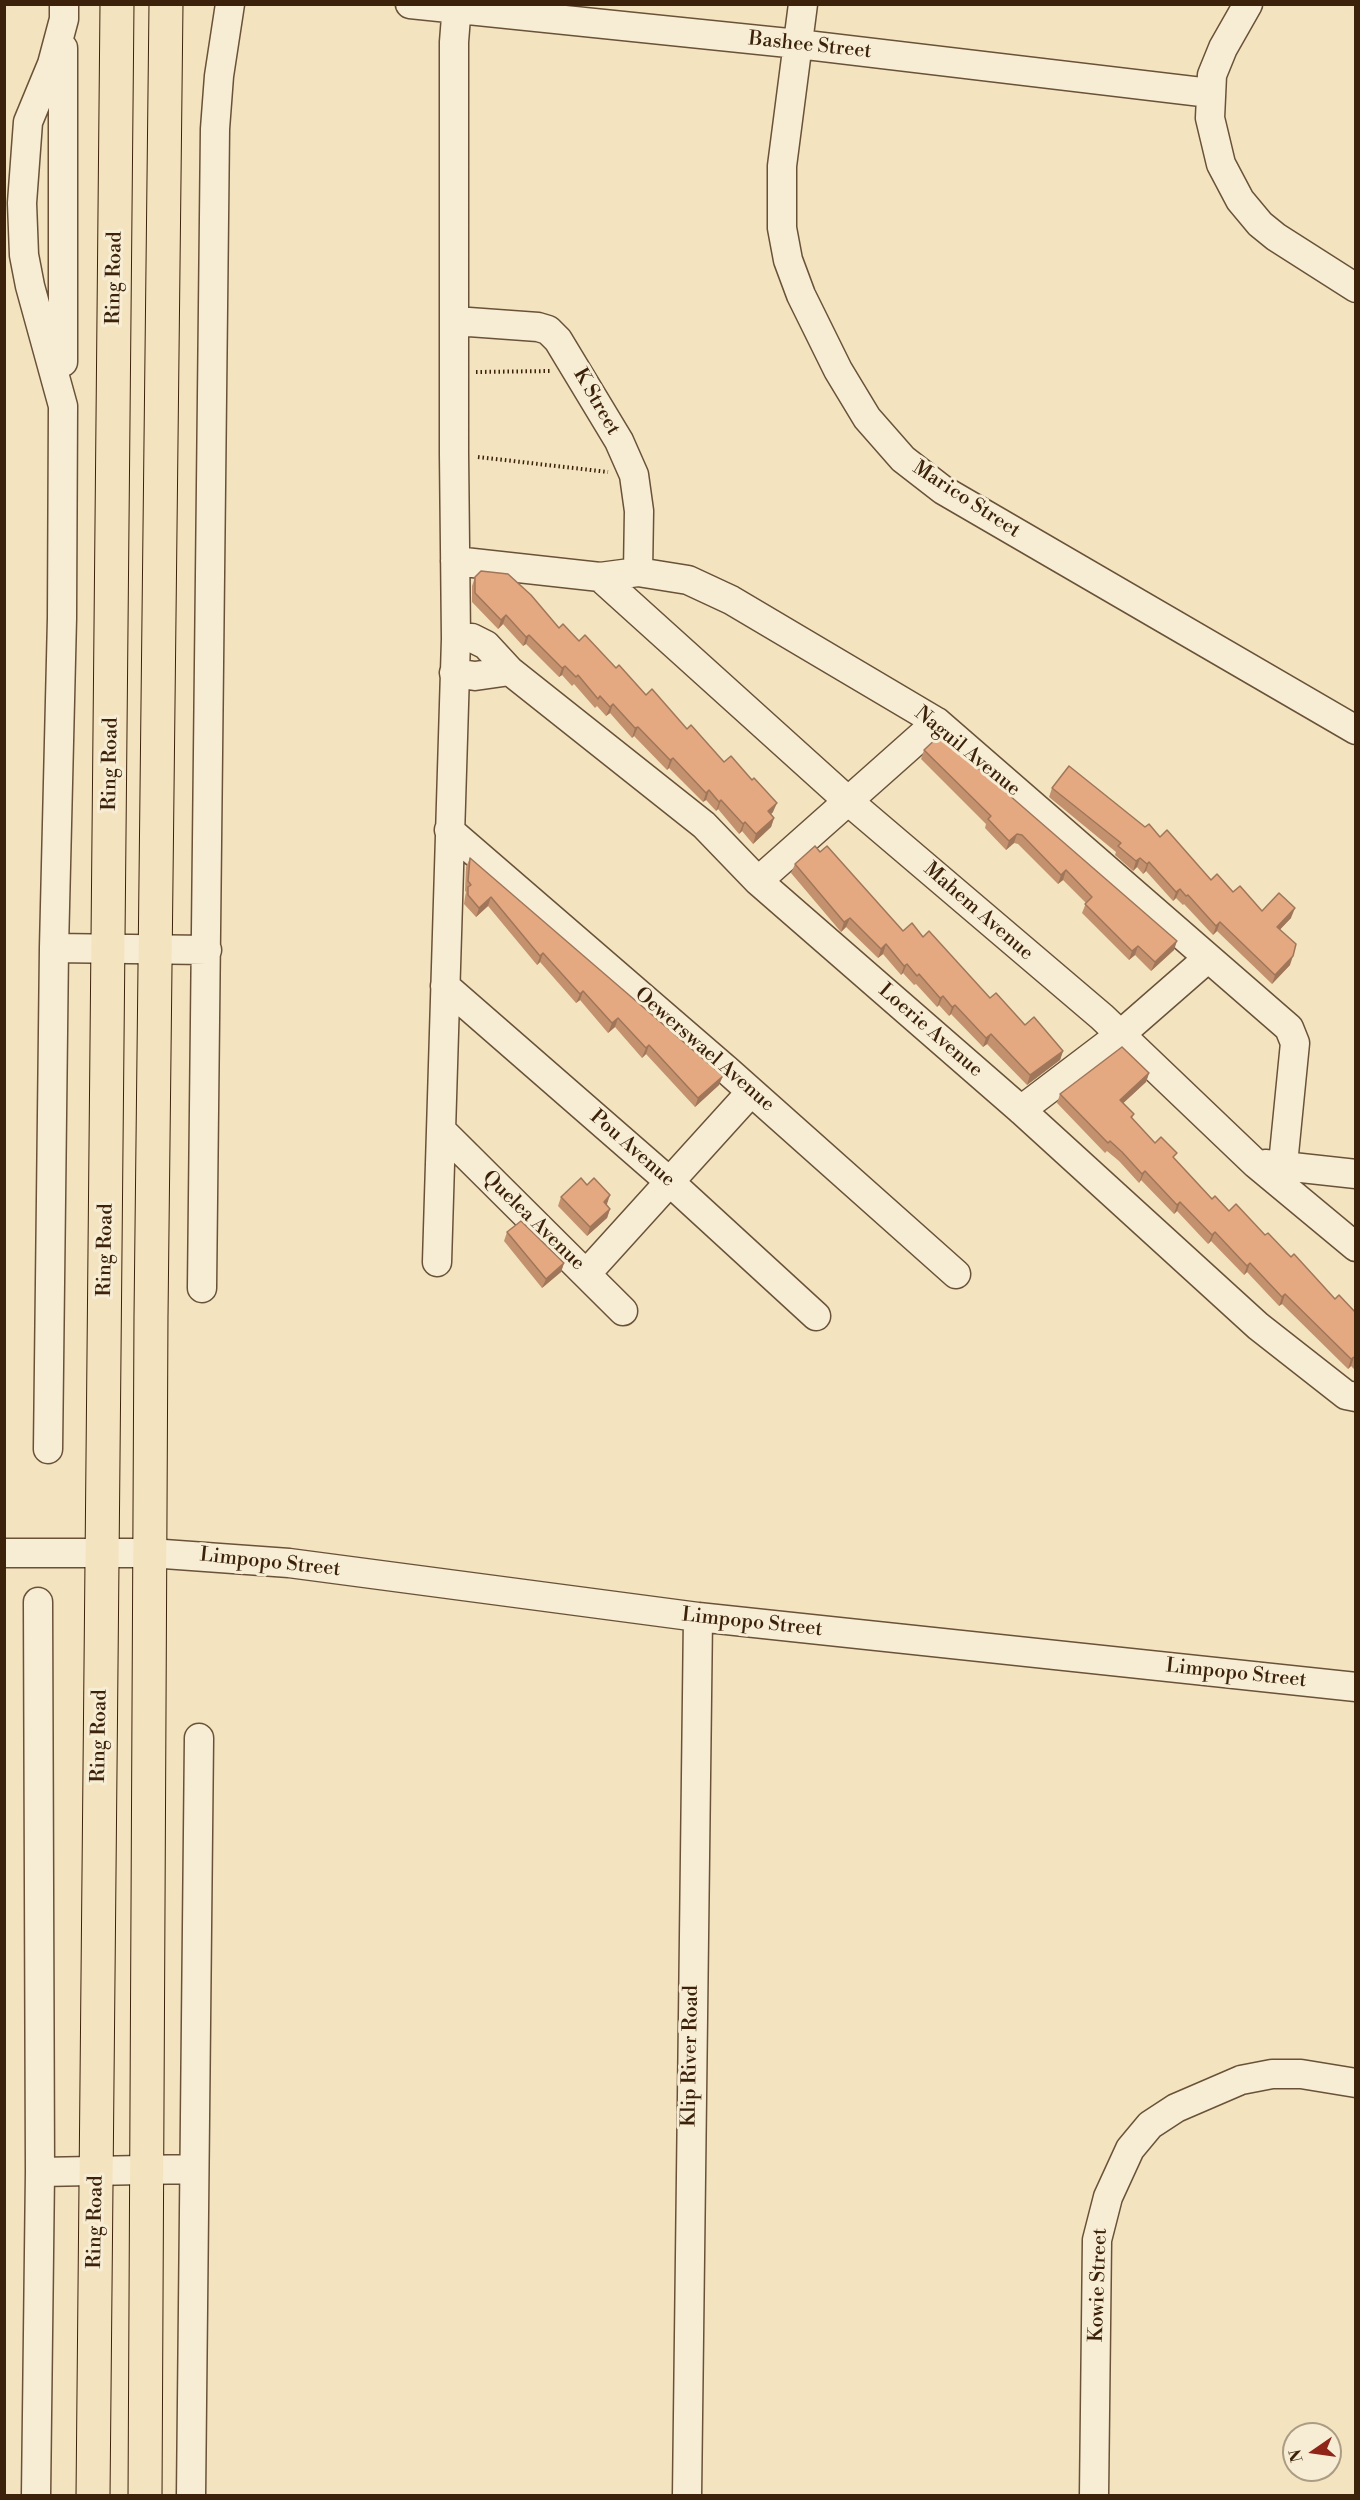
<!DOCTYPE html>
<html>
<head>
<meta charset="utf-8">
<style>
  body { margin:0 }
  #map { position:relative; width:1360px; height:2500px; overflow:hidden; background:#f3e3bf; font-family:"Libre Bodoni",serif }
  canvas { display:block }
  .frame { position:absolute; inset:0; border:6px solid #3c220b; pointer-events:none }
  .north { position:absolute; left:1282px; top:2422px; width:60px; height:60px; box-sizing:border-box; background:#f7edd5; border:2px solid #ac9c84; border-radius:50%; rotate:257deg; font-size:16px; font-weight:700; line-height:24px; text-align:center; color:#3c220b }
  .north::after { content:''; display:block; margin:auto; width:21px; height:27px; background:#8f2418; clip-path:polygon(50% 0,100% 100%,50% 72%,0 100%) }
</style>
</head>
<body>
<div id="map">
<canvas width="1360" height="2500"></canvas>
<div class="frame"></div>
<div class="north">N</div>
</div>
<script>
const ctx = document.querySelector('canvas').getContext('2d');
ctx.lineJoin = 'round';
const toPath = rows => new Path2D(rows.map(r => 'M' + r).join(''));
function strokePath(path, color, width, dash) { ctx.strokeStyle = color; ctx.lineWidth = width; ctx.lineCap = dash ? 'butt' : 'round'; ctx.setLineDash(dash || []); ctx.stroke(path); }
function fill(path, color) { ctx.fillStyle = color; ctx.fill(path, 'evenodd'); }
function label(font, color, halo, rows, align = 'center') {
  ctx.font = font + ' "Libre Bodoni",serif'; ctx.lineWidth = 6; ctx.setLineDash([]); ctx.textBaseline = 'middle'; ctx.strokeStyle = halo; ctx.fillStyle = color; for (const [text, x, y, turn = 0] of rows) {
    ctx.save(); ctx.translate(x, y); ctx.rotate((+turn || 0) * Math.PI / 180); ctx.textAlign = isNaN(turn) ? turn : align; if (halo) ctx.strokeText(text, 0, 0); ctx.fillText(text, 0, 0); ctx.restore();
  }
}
const minor = toPath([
  [410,4,798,44,1210,93],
  [803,4,782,166,782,228,788,260,801,295,838,370,867,418,903,459,943,490,1356,730],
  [1248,4,1223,48,1212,75,1210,118,1221,164,1240,200,1260,224,1276,237,1356,288],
  [455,321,538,327,548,330,558,340,619,441,634,475,639,511,638,572],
  [63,362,63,48],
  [455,561,600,577,638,572,688,580,731,600,937,722,1289,1028,1295,1043,1283,1164],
  [600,577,847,800,1102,1017,1256,1164,1356,1247],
  [456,639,472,638,486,645,510,671,704,825,758,881,1021,1110,1258,1326,1346,1395,1356,1397],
  [454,673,475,676,510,671],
  [449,830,728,1071,956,1274],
  [758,881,937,722],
  [54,948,207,950],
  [445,986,671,1183,816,1316],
  [1021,1110,1121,1034,1208,958],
  [443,1132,623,1311],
  [1265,1164,1356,1174],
  [437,1262,456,639,454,454,454,42,457,4],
  [587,1273,751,1092],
  [202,1288,215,129,219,76,230,4],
  [48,1449,54,948,62,618,63,406,30,286,24,255,22,203,28,122,52,64,64,19,64,4],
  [4,1553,150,1553,289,1563,698,1617,1356,1687],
  [40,2172,194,2169],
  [36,2496,40,2172,38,1602],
  [191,2496,199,1738],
  [687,2496,698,1617],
  [1094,2496,1097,2240,1108,2197,1130,2149,1150,2125,1176,2108,1241,2080,1272,2074,1301,2074,1356,2083]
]);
const major = toPath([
  [93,2496,117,4],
  [145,2496,151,1315,166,4]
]);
strokePath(minor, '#6a5238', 31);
strokePath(major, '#3c220b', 35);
strokePath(toPath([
  [476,372,550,371],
  [478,457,608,472]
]), '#3c220b', 4, [1.5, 3]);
strokePath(minor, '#f7edd5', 28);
strokePath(major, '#f3e3bf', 33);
fill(toPath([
  [475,577,559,628,616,668,646,695,687,729,724,762,773,812,771,814,774,818,771,827,753,844,742,831,739,834,718,809,716,811,706,800,703,802,669,768,667,770,634,736,632,738,610,713,606,716,597,706,595,708,574,684,572,686,562,675,559,677,526,644,523,646,503,624,498,629,472,602,472,586],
  [924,750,1174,950,1151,971,1135,955,1129,960,1082,913,1086,903,1063,880,1058,884,1018,844,1014,843,1006,850,985,828,986,824,921,759],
  [1052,788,1145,827,1160,837,1211,880,1262,911,1291,918,1280,929,1290,965,1272,984,1217,931,1213,935,1184,904,1183,905,1176,898,1173,901,1146,871,1143,874,1137,867,1133,871,1115,855,1116,852,1049,797],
  [820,852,903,931,923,937,990,998,1025,1025,1063,1051,1060,1060,1027,1085,987,1044,983,1047,951,1014,949,1016,939,1005,937,1007,916,984,914,985,903,973,901,975,883,954,878,958,846,927,841,932,791,873,795,864],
  [470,858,719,1085,695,1107,646,1054,642,1058,615,1027,608,1033,580,1000,576,1003,540,962,537,965,488,906,476,917,464,904,465,897,466,892,465,891,466,867],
  [1149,1073,1146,1082,1123,1103,1134,1114,1132,1118,1155,1143,1175,1159,1212,1199,1265,1235,1291,1257,1335,1299,1356,1313,1356,1371,1351,1366,1348,1369,1282,1304,1279,1306,1247,1272,1244,1275,1211,1241,1208,1244,1177,1211,1174,1214,1141,1180,1139,1183,1119,1161,1107,1151,1105,1153,1057,1103,1060,1094],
  [561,1197,607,1204,606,1205,610,1209,607,1218,587,1236,558,1206],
  [507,1232,564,1263,561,1272,542,1288,504,1241]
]), '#c4916e');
fill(toPath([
  [506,615,503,624,498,629,501,620],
  [529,635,526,644,523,646,526,637],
  [565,666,562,675,559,677,562,668],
  [613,704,610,713,606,716,610,707],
  [638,727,634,736,632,738,635,728],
  [673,758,669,768,667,770,670,760],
  [709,790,706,800,703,802,706,793],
  [721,800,718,809,716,811,719,802],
  [777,803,773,812,765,820,768,811],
  [774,818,771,827,753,844,756,834],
  [745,822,742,831,739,834,743,824],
  [1017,834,1014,843,1006,850,1009,841],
  [1140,858,1137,867,1133,871,1136,861],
  [1149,862,1146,871,1143,874,1147,864],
  [1066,870,1063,880,1058,884,1061,875],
  [1180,889,1176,898,1173,901,1176,892],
  [491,897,488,906,476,917,479,908],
  [1295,908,1291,918,1274,936,1277,927],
  [850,918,846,927,841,932,844,922],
  [1220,922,1217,931,1213,935,1216,926],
  [1177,941,1174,950,1151,971,1155,962],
  [886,944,883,954,878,958,881,949],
  [1138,946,1135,955,1129,960,1132,951],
  [543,953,540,962,537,965,540,956],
  [1293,956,1290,965,1272,984,1275,975],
  [907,964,903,973,901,975,904,966],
  [583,991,580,1000,576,1003,580,994],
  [943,996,939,1005,937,1007,940,998],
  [955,1005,951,1014,949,1016,952,1007],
  [618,1018,615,1027,608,1033,612,1023],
  [991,1034,987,1044,983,1047,986,1038],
  [649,1045,646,1054,642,1058,646,1048],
  [1063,1051,1060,1060,1027,1085,1030,1075],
  [1149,1073,1146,1082,1117,1109,1120,1100],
  [723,1076,719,1085,695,1107,698,1098],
  [1145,1171,1141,1180,1139,1183,1142,1174],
  [610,1195,607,1204,600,1211,604,1202],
  [1180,1202,1177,1211,1174,1214,1177,1205],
  [610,1209,607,1218,587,1236,590,1227],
  [1215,1232,1211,1241,1208,1244,1212,1235],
  [564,1263,561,1272,542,1288,546,1279],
  [1250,1263,1247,1272,1244,1275,1247,1266],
  [1285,1294,1282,1304,1279,1306,1282,1297],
  [1354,1357,1351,1366,1348,1369,1351,1359]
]), '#a0765a');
const building = toPath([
  [481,571,508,574,531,595,559,628,563,624,579,641,585,635,616,668,619,665,646,695,652,689,687,729,691,725,724,762,731,756,752,780,754,778,777,803,768,811,774,818,756,834,745,822,743,824,721,800,719,802,709,790,706,793,673,758,670,760,638,727,635,728,613,704,610,707,600,696,598,699,578,675,576,677,565,666,562,668,529,635,526,637,506,615,501,620,475,593,475,577,481,571],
  [940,735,1177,941,1155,962,1138,946,1132,951,1085,904,1092,897,1066,870,1061,875,1022,835,1017,834,1009,841,988,819,991,816,924,750,940,735],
  [1069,766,1145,827,1149,824,1160,837,1167,830,1211,880,1217,874,1233,892,1240,886,1262,911,1279,893,1295,908,1277,927,1296,944,1293,956,1275,975,1220,922,1216,926,1188,895,1186,896,1180,889,1176,892,1149,862,1147,864,1140,858,1136,861,1118,846,1121,843,1052,788,1069,766],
  [815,846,820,852,827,846,903,931,912,923,923,937,929,931,990,998,996,993,1025,1025,1034,1017,1063,1051,1030,1075,991,1034,986,1038,955,1005,952,1007,943,996,940,998,919,974,917,976,907,964,904,966,886,944,881,949,850,918,844,922,795,864,815,846],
  [470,858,723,1076,698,1098,649,1045,646,1048,618,1018,612,1023,583,991,580,994,543,953,540,956,491,897,479,908,468,895,468,887,471,885,468,881,470,858],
  [1122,1047,1149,1073,1120,1100,1134,1114,1131,1117,1155,1143,1161,1137,1177,1153,1173,1157,1212,1199,1215,1196,1229,1211,1236,1204,1265,1235,1268,1233,1291,1257,1294,1254,1335,1299,1339,1295,1356,1313,1356,1358,1354,1357,1351,1359,1285,1294,1282,1297,1250,1263,1247,1266,1215,1232,1212,1235,1180,1202,1177,1205,1145,1171,1142,1174,1122,1152,1110,1141,1108,1143,1060,1094,1122,1047],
  [581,1178,587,1185,594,1178,610,1195,604,1202,610,1209,590,1227,561,1197,581,1178],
  [521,1221,564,1263,546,1279,507,1232,521,1221]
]);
fill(building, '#e4a980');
strokePath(building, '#a0765a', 1.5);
label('20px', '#3c220b', '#f7edd5', [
  ["Bashee Street",810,46,6],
  ["Ring Road",115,278,-89],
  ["K Street",596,402,60],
  ["Marico Street",966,500,33],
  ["Naguil Avenue",967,752,39],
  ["Ring Road",111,764,-89],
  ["Mahem Avenue",978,912,41],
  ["Loerie Avenue",930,1031,41],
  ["Oewerswael Avenue",704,1050,41],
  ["Pou Avenue",632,1149,41],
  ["Quelea Avenue",533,1221,44],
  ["Ring Road",106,1250,-89],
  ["Limpopo Street",270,1563,6],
  ["Limpopo Street",752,1623,6],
  ["Limpopo Street",1236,1674,6],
  ["Ring Road",100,1736,-89],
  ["Klip River Road",691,2056,-89],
  ["Ring Road",96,2222,-89],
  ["Kowie Street",1099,2285,-88]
]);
</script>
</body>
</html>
